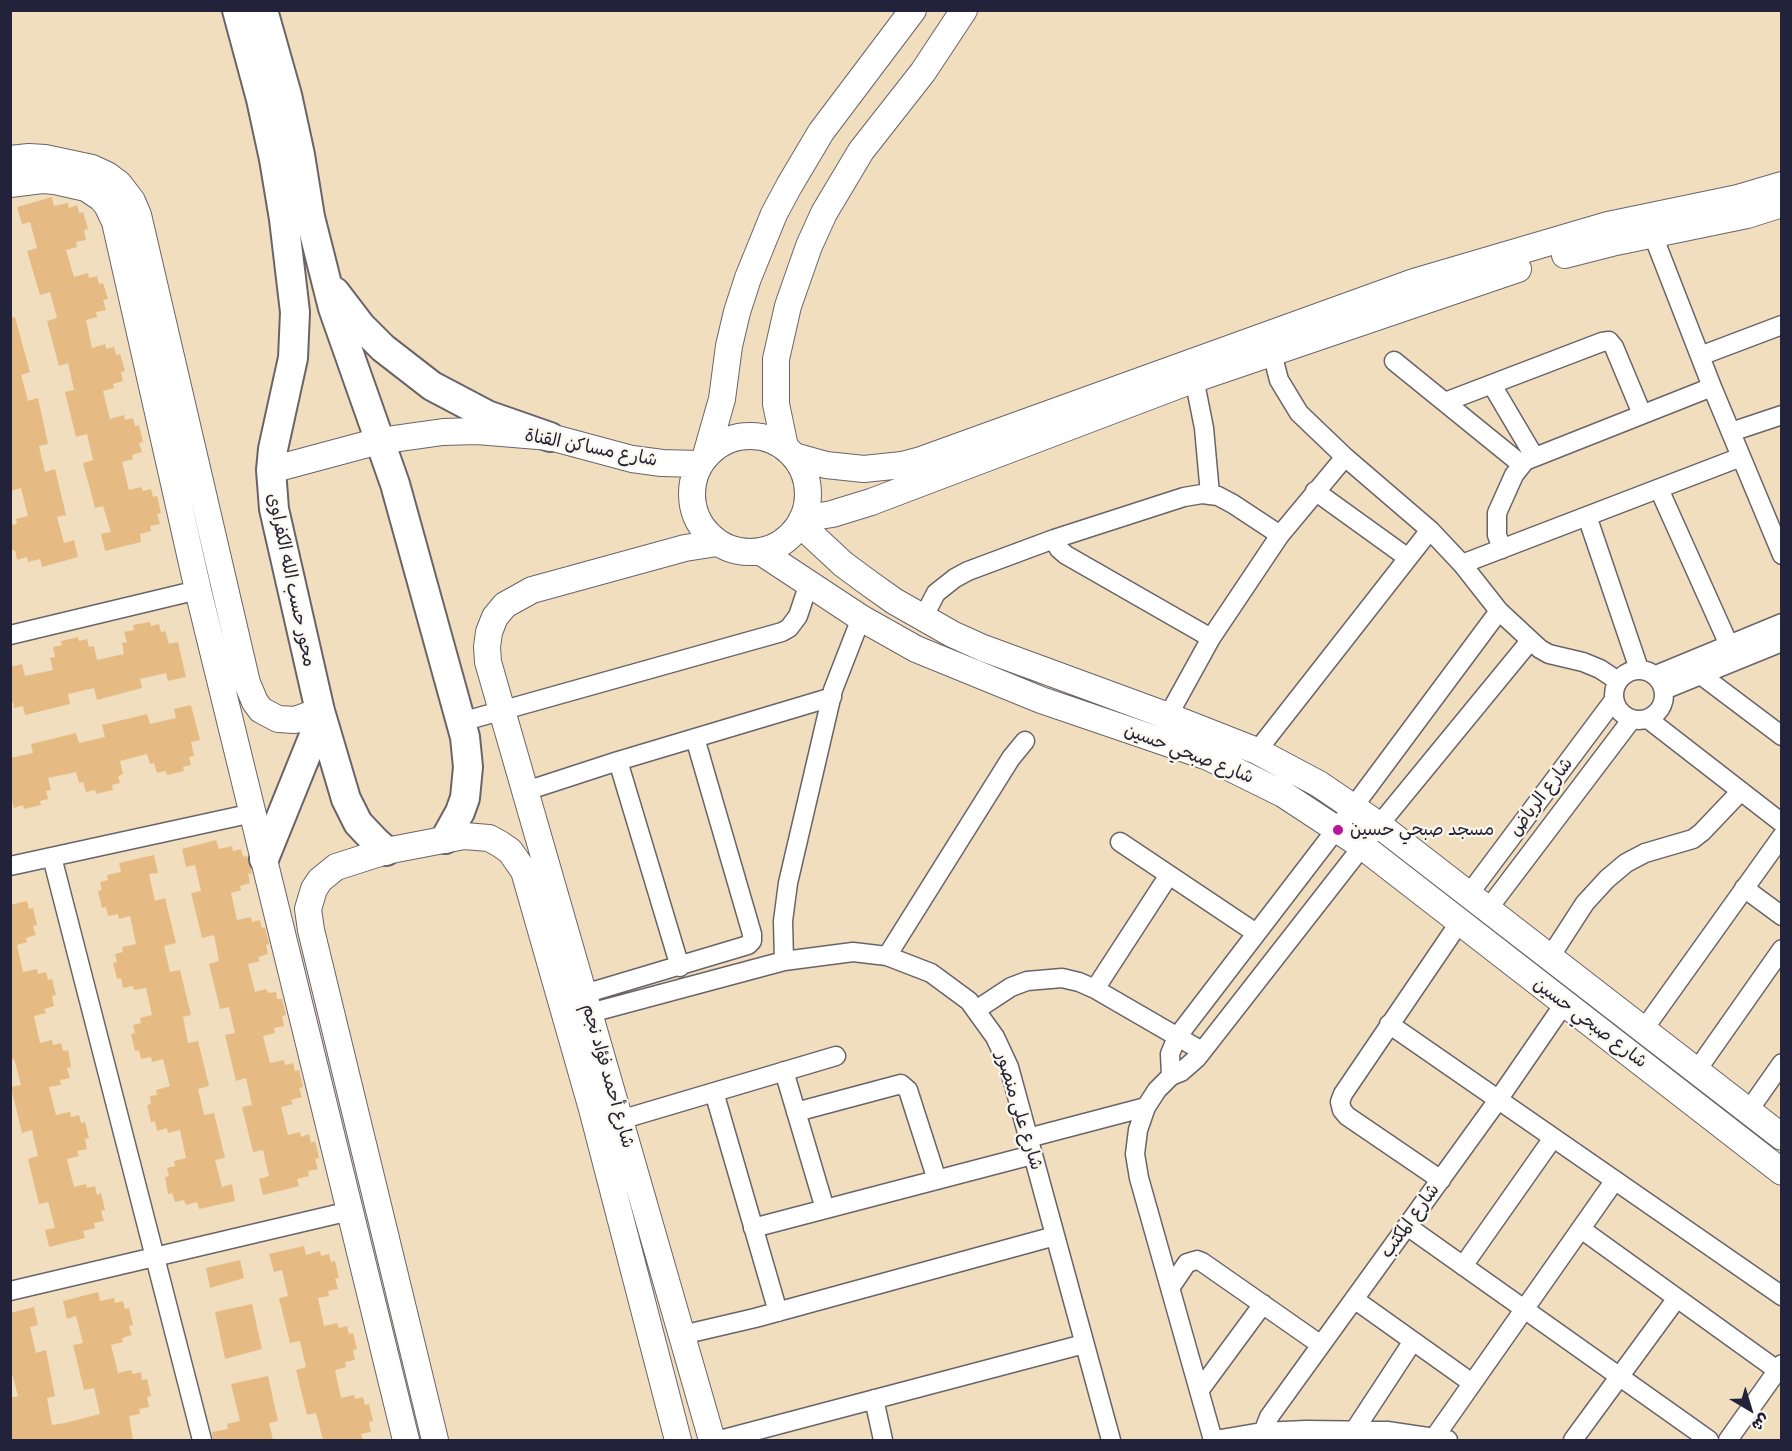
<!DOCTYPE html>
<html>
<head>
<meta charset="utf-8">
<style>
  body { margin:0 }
  #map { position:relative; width:1792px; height:1451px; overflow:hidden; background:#f1debf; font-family:Delius,"Playpen Sans Arabic",sans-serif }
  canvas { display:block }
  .frame { position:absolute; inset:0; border:12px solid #22223b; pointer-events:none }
  .north { position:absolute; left:1720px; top:1379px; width:60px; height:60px; -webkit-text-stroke:4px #fbf7ec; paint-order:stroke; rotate:142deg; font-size:16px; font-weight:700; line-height:24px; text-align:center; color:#22223b }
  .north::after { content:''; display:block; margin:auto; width:21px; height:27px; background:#22223b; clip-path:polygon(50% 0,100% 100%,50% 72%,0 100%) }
</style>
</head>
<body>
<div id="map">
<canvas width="1792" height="1451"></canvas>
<div class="frame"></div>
<div class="north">ش</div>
</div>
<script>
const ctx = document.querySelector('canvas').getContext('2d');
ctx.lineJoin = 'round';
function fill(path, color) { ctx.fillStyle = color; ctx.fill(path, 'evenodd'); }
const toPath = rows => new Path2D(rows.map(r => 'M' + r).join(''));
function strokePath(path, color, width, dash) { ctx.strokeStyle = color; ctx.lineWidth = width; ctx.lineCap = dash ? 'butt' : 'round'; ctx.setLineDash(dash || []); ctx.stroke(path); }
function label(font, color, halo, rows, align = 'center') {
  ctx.font = font + ' Delius,"Playpen Sans Arabic",sans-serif'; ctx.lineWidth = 4.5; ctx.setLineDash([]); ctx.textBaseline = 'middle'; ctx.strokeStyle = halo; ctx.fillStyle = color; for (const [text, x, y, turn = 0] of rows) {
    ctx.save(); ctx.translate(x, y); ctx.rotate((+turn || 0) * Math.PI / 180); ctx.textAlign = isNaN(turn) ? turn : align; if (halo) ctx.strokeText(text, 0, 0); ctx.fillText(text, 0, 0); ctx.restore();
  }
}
fill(toPath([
  [52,197,54,206,68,203,69,208,77,205,79,213,83,212,88,229,84,230,86,240,76,242,77,247,66,250,74,277,88,273,89,278,97,276,99,284,103,283,108,299,103,300,106,310,96,312,97,317,86,320,92,348,105,344,106,349,114,347,116,355,120,354,125,371,121,372,123,381,113,384,114,388,103,391,110,419,124,415,125,420,133,418,135,426,139,425,143,442,139,443,142,452,132,455,133,459,122,462,129,490,141,487,143,491,151,489,153,497,157,496,161,513,157,514,160,524,150,526,151,531,140,534,141,542,105,551,101,534,111,532,103,506,95,508,83,463,93,460,87,434,76,437,65,392,74,390,68,363,59,366,47,321,57,318,50,292,40,295,27,251,37,248,30,222,22,224,17,207],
  [15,317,30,372,21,375,28,401,38,398,48,444,39,446,45,472,55,469,66,515,57,517,64,543,74,540,78,557,42,567,40,559,28,562,27,557,17,560,15,550,10,551,10,525,17,524,16,519,28,516,21,488,10,491,10,318],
  [150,622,151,626,159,624,161,632,165,631,169,644,178,642,186,677,168,681,166,673,140,679,142,688,97,700,94,688,68,694,70,704,25,715,23,706,14,708,13,702,10,702,10,667,22,664,25,676,53,670,50,658,55,657,53,647,62,645,61,641,78,637,79,641,87,639,89,647,94,646,97,660,124,654,122,643,127,642,124,632,134,630,133,625],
  [191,705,200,740,191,742,194,756,189,757,191,765,183,767,184,771,167,775,166,771,157,773,154,763,150,764,147,754,120,761,123,774,118,776,120,783,112,785,113,790,96,794,95,790,86,792,83,782,79,783,76,772,48,778,51,790,46,791,48,799,40,801,41,805,24,809,23,805,14,808,10,794,10,758,33,753,31,744,76,733,79,743,105,737,102,725,147,714,150,724,176,718,174,709],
  [216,840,219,849,232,846,233,851,241,849,243,857,247,856,252,873,248,874,250,883,240,886,241,890,231,893,237,920,251,917,252,922,260,920,262,928,265,927,269,944,266,945,268,954,258,957,260,961,248,964,255,992,266,989,268,993,276,992,277,999,282,999,286,1015,282,1016,284,1026,274,1028,275,1033,263,1036,270,1063,284,1060,285,1065,293,1063,295,1071,299,1070,303,1087,299,1088,302,1097,291,1100,293,1104,281,1107,288,1135,300,1132,301,1137,309,1134,311,1143,315,1141,319,1158,315,1159,318,1169,308,1171,309,1176,297,1179,299,1186,263,1195,259,1179,269,1176,263,1150,253,1152,242,1107,252,1105,246,1078,236,1081,225,1035,235,1033,229,1007,220,1009,209,964,219,961,214,935,202,938,191,893,201,891,195,865,186,867,182,849],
  [154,855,158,873,149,874,155,901,165,898,176,943,164,946,170,972,180,970,191,1015,183,1017,188,1043,198,1041,209,1086,198,1089,204,1115,214,1113,225,1158,215,1160,222,1187,232,1184,235,1201,199,1209,197,1202,186,1205,184,1200,175,1202,172,1193,168,1194,165,1177,169,1176,167,1168,175,1166,174,1161,186,1158,180,1130,168,1133,167,1128,157,1131,155,1121,151,1122,147,1105,151,1104,150,1096,157,1095,156,1090,170,1086,163,1059,152,1062,151,1057,141,1059,139,1050,135,1051,131,1034,135,1033,133,1025,141,1023,140,1018,152,1015,146,988,134,990,133,986,123,988,121,978,117,979,113,963,117,962,115,954,123,952,122,947,136,944,130,916,119,919,118,914,108,916,106,907,102,908,98,891,102,890,100,882,108,880,107,875,121,872,119,863],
  [27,901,29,909,33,908,37,925,33,926,36,935,26,938,27,942,17,945,23,972,37,969,38,974,46,972,48,980,52,979,56,995,52,996,54,1006,44,1009,46,1013,34,1016,40,1043,52,1040,53,1045,61,1043,63,1051,68,1050,71,1067,67,1068,70,1078,60,1080,61,1085,49,1087,56,1115,70,1112,71,1117,79,1115,81,1123,85,1122,89,1138,85,1139,87,1149,77,1151,79,1156,67,1159,74,1187,86,1184,87,1188,95,1186,97,1195,101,1193,105,1210,101,1211,104,1221,94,1223,95,1228,83,1231,85,1238,49,1247,45,1230,55,1228,48,1202,39,1204,28,1159,38,1156,32,1130,22,1133,11,1087,21,1085,14,1059,10,1060,10,905],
  [304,1246,306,1255,320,1251,321,1256,329,1254,331,1262,335,1261,339,1278,335,1279,338,1289,328,1291,329,1296,318,1298,324,1326,337,1323,339,1328,347,1326,349,1334,353,1333,357,1349,353,1350,355,1360,345,1362,346,1367,335,1370,341,1398,354,1395,355,1399,363,1397,365,1405,369,1404,373,1421,369,1422,371,1432,361,1434,363,1440,323,1440,316,1413,307,1415,296,1370,306,1367,300,1341,290,1343,279,1298,288,1296,282,1270,274,1272,269,1254],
  [240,1260,244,1278,210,1288,206,1268],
  [98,1292,100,1301,114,1298,115,1303,123,1301,125,1309,129,1308,133,1325,129,1326,132,1335,122,1338,123,1342,111,1345,118,1373,131,1370,133,1374,141,1372,142,1380,147,1379,151,1396,147,1397,149,1407,139,1409,140,1414,129,1416,133,1440,10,1440,10,1398,18,1396,10,1366,10,1313,34,1307,38,1325,30,1327,36,1353,46,1350,55,1396,47,1398,52,1425,65,1423,100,1414,94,1388,84,1390,73,1345,83,1343,76,1316,67,1319,63,1301],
  [252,1304,262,1349,225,1359,215,1312],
  [268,1376,278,1421,269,1423,273,1440,213,1440,212,1432,228,1429,227,1424,240,1421,231,1384]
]), '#e6bb83');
const street = toPath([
  [1649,225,1712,387,1782,555],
  [1272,343,1272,353,1279,380,1299,413,1345,457,1430,530,1462,564,1499,611,1540,649,1549,654,1583,662,1600,669,1618,681],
  [1700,356,1782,325],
  [1394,361,1521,464],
  [1192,368,1204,428,1210,494],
  [1492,385,1534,456],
  [1445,402,1602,342,1609,341,1614,347,1642,414],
  [1731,432,1782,415],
  [1659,489,1729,645],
  [1315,491,1408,558],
  [1587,516,1639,669],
  [1054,539,1059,549,1066,555,1211,638],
  [1502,549,1497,535,1497,513,1514,475,1525,461,1712,387],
  [1462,564,1741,457],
  [923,618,936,593,955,578,968,571,1054,539,1184,497,1202,494,1218,496,1233,504,1280,535],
  [10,635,198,590],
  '1614 695a25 25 0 1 1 50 0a25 25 0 1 1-50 0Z',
  [1656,675,1782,623],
  [1701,675,1782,736],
  [1664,690,1782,642],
  [1168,716,1211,638,1280,535,1345,457],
  [1648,719,1782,823],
  [461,722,782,632,789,628,798,616,809,583],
  [1257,751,1430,530],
  [618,761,680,967],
  [526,791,618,761,832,697],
  [1120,842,1256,933],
  [52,857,202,1440],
  [10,866,253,813],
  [1744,888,1782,916],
  [1469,894,1614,700],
  [1488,909,1632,719],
  [887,956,1011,758,1025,741],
  [1550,957,1585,903,1607,879,1626,863,1645,853,1693,839,1702,832,1741,791],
  [784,961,783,921,788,883,833,690,861,618],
  [1095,989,1169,875],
  [584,994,748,945,752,941,752,934,695,738],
  [976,1010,1011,987,1027,981,1062,978,1079,982,1095,989,1202,1051],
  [590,1013,784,961,853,952,887,956,931,973,969,1001,995,1037,1009,1067,1111,1440],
  [1389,1024,1782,1296],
  [1644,1029,1782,836],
  [1697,1070,1782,949],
  [784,1071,825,1209],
  [1171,1076,1170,1054,1177,1037,1354,806,1499,611],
  [714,1092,778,1312],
  [1749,1110,1782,1063],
  [796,1112,901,1084,908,1090,937,1180],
  [620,1120,836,1056],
  [1028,1138,1146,1107],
  [1441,1180,1347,1116,1342,1110,1340,1102,1343,1094,1459,923],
  [1407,1226,1709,1440],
  [753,1228,1032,1155],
  [1581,1229,1777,1370],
  [1463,1266,1553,1138],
  [1170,1288,1187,1263,1197,1260,1202,1262,1321,1345],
  [10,1291,350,1211],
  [1354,1299,1472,1383],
  [682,1335,755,1318,1055,1236],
  [1199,1391,1263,1304],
  [874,1399,883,1440],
  [1354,1431,1413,1341],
  [1434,1438,1615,1180],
  [720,1440,1084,1344],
  [1213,1440,1139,1178,1135,1154,1138,1130,1146,1107,1157,1090,1171,1076,1181,1072,1197,1058,1379,825,1530,641],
  [1215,1440,1262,1432,1306,1430,1387,1431,1448,1440],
  [1260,1440,1269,1417,1498,1100,1564,1004],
  [1573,1440,1677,1298],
  [1728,1440,1782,1364]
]);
const secondary = toPath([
  [10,159,29,157,45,158,92,168,107,175,119,184,132,201,138,215,247,683,255,702,261,710,278,719,295,720,320,711],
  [10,184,42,180,55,181,86,188,101,198,107,205,115,222,198,590,406,1440],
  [1565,255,1616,242,1747,215,1782,204],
  '692 494a58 58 0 1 1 116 0a58 58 0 1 1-116 0Z',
  [785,447,776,404,776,359,788,306,809,246,824,213,861,151,923,72,964,10],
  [706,455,722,399,729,346,737,312,748,278,774,214,789,186,821,132,913,10],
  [794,456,826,465,864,469,902,465,921,460,1414,282,1608,225,1738,198,1782,185],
  [271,470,379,441,443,432,477,431,550,437,632,459,662,463,699,464],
  [802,519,832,514,871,502,1195,379,1518,269],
  [800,524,843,564,866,581,894,601,952,634,983,648,1168,716,1257,751,1319,784,1379,825,1782,1137],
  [761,552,861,618,916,649,1041,700,1208,757,1283,794,1362,846,1782,1172],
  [435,1440,311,930,308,909,314,889,320,880,336,867,386,851,464,836,489,838,500,844,510,851,524,871,592,1109,678,1440],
  [712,1440,488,662,487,647,489,632,495,617,505,605,532,590,685,548,717,543]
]);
const primary = toPath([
  [237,10,261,99,274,159,284,219,295,312,293,358,273,449,271,470,274,509,320,711,346,799,358,823,376,842,386,851],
  [263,10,287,95,300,155,310,217,333,308,395,484,465,737,468,767,465,798,460,812,445,839],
  [335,292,361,326,383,348,432,386,487,415,550,437],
  [264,859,321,718]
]);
strokePath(street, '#6a6469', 21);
strokePath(secondary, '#6a6469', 28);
strokePath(primary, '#6a6469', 32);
strokePath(street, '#fff', 18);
strokePath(secondary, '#fff', 26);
strokePath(primary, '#fff', 28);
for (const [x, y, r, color] of [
  [1338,830,6,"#b5179e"]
]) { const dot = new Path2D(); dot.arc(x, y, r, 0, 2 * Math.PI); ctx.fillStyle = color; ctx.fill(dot); strokePath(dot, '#fbf7ec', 2); }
label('18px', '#22223b', '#fbf7ec', [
  ["شارع مساكن القناة",591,448,11],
  ["محور حسب الله الكفراوى",291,580,78],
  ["شارع صبحي حسين",1189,754,21],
  ["شارع الرياض",1541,797,-53],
  ["شارع صبحي حسين",1590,1023,37],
  ["شارع أحمد فؤاد نجم",608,1076,74],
  ["شارع على منصور",1019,1111,73],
  ["شارع المكتب",1410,1221,-54]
]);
label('18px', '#22223b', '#fbf7ec', [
  ["مسجد صبحي حسين",1350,830]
], 'left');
</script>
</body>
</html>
